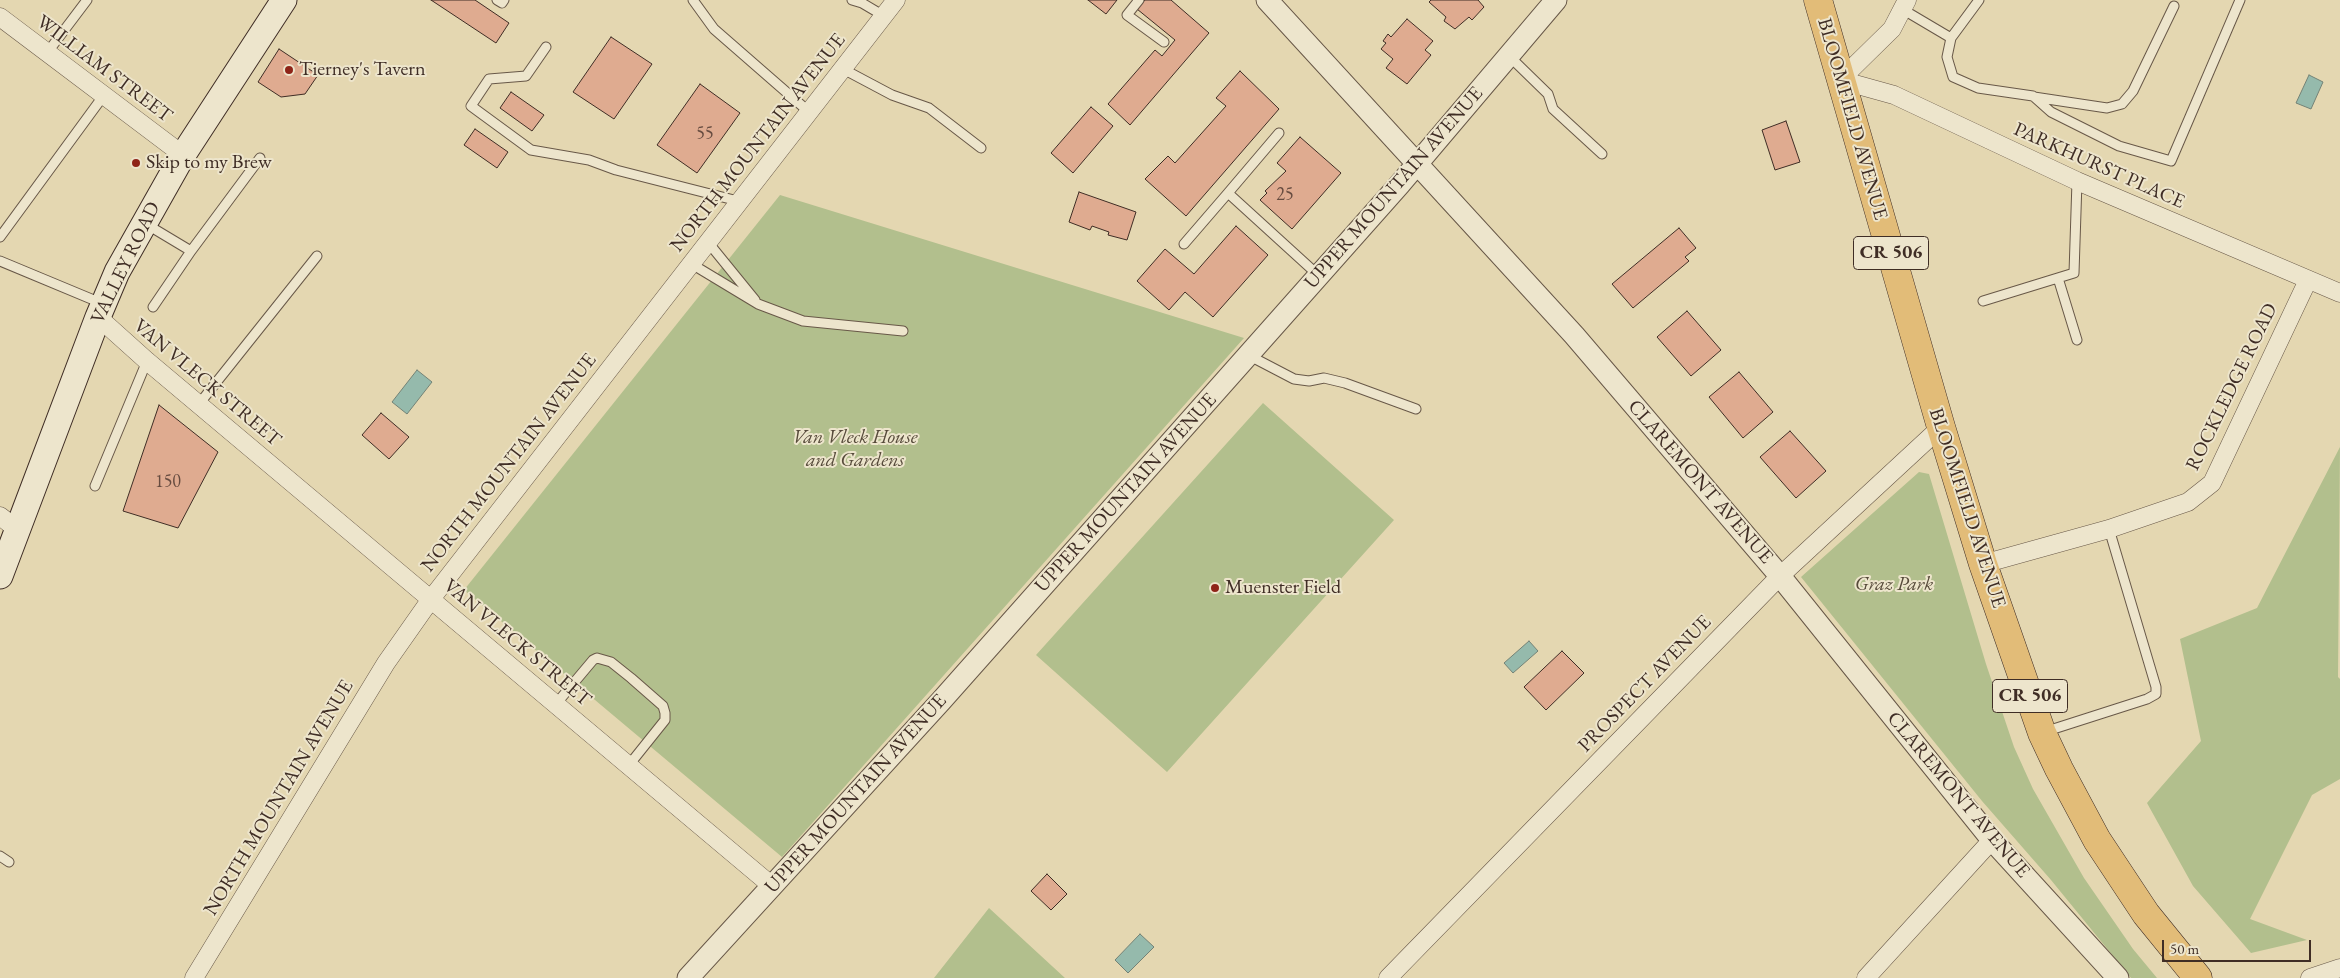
<!DOCTYPE html>
<html>
<head>
<meta charset="utf-8">
<style>
  body { margin:0 }
  #map { position:relative; width:2340px; height:978px; overflow:hidden; background:#e4d7b1; font-family:"EB Garamond",serif }
  canvas { display:block }
  .scale { position:absolute; left:2162px; top:940px; width:149px; height:22px; box-sizing:border-box; border:2px solid #3f2d25; border-top:0; padding-left:6px; font-size:15px; line-height:18px; white-space:nowrap; color:#3f2d25; -webkit-text-stroke:4px #ede5cc; paint-order:stroke }
</style>
</head>
<body>
<div id="map">
<canvas width="2340" height="978"></canvas>
<div class="scale">50 m</div>
</div>
<script>
const ctx = document.querySelector('canvas').getContext('2d');
ctx.lineJoin = 'round';
function fill(path, color) { ctx.fillStyle = color; ctx.fill(path, 'evenodd'); }
const toPath = rows => new Path2D(rows.map(r => 'M' + r).join(''));
function strokePath(path, color, width, dash) { ctx.strokeStyle = color; ctx.lineWidth = width; ctx.lineCap = dash ? 'butt' : 'round'; ctx.setLineDash(dash || []); ctx.stroke(path); }
function label(font, color, halo, rows, align = 'center') {
  ctx.font = font + ' "EB Garamond",serif'; ctx.lineWidth = 4; ctx.setLineDash([]); ctx.textBaseline = 'middle'; ctx.strokeStyle = halo; ctx.fillStyle = color; for (const [text, x, y, turn = 0] of rows) {
    ctx.save(); ctx.translate(x, y); ctx.rotate((+turn || 0) * Math.PI / 180); ctx.textAlign = isNaN(turn) ? turn : align; if (halo) ctx.strokeText(text, 0, 0); ctx.fillText(text, 0, 0); ctx.restore();
  }
}
fill(toPath([
  [780,195,1244,338,782,857,464,590],
  [1263,403,1394,520,1167,772,1036,655],
  [2340,447,2338,677,2340,679,2340,779,2312,795,2250,919,2307,940,2251,953,2193,886,2147,803,2201,741,2180,639,2257,608],
  [1919,472,1929,474,1986,664,2014,747,2033,789,2084,878,2133,949,2157,978,2131,978,2051,880,1982,801,1801,577],
  [989,908,1065,978,934,978]
]), '#b2bf8d');
const water = toPath([
  [2309,75,2323,82,2311,109,2296,103,2309,75],
  [417,370,432,382,407,414,392,402,417,370],
  [1529,641,1538,651,1513,673,1504,663,1529,641],
  [1140,934,1154,947,1128,973,1115,960,1140,934]
]);
fill(water, '#95baac');
strokePath(water, '#738276', 1);
const building = toPath([
  [431,0,475,0,509,23,496,43,431,0],
  [1088,0,1117,0,1106,14,1088,0],
  [1145,0,1171,0,1209,33,1130,125,1108,104,1155,50,1162,56,1175,40,1137,9,1145,0],
  [1431,0,1478,0,1484,7,1472,20,1469,17,1455,29,1444,21,1446,17,1429,2,1431,0],
  [1407,19,1433,41,1425,50,1431,55,1407,84,1386,68,1393,59,1381,49,1386,43,1383,41,1388,34,1391,37,1407,19],
  [611,37,652,64,614,119,573,92,611,37],
  [279,49,318,75,305,94,281,97,258,82,279,49],
  [1240,71,1279,109,1186,216,1145,179,1168,156,1175,163,1226,106,1216,98,1240,71],
  [700,84,740,113,697,173,657,145,700,84],
  [511,92,544,115,532,131,500,108,511,92],
  [1091,107,1113,126,1073,173,1051,153,1091,107],
  [1786,121,1800,162,1775,170,1762,130,1786,121],
  [475,129,508,152,497,168,464,145,475,129],
  [1300,137,1341,173,1292,229,1260,200,1267,193,1265,191,1286,171,1277,163,1300,137],
  [1079,192,1136,212,1127,240,1108,235,1109,232,1092,226,1090,230,1069,222,1079,192],
  [1236,226,1268,255,1213,317,1185,292,1169,310,1137,281,1165,249,1194,274,1236,226],
  [1679,228,1696,248,1685,257,1689,261,1633,308,1612,284,1679,228],
  [1687,311,1721,350,1691,376,1657,337,1687,311],
  [1739,372,1773,412,1743,438,1709,397,1739,372],
  [159,405,218,452,178,528,123,511,159,405],
  [381,413,409,437,389,459,362,435,381,413],
  [1790,431,1826,471,1796,498,1760,457,1790,431],
  [1562,651,1584,673,1546,710,1524,687,1562,651],
  [1047,874,1067,894,1051,910,1031,891,1047,874]
]);
fill(building, '#dfab90');
strokePath(building, '#3f2d25', 1);
const service = toPath([
  [497,0,502,3,504,0],
  [693,0,714,29,808,111],
  [852,0,862,3,884,16],
  [1139,0,1127,15,1164,42],
  [1979,0,1951,38,1947,57,1953,77,1978,88,2033,96,2051,112,2119,146,2171,161,2240,0],
  [1902,9,1951,38],
  [546,47,526,76,489,79,471,106,531,150,589,160,616,170,738,201],
  [47,53,87,0],
  [1509,56,1548,94,1553,109,1602,154],
  [843,69,892,95,929,108,981,148],
  [2034,97,2107,108,2122,104,2133,91,2174,6],
  [1228,193,1279,133],
  [146,224,191,251,260,158],
  [0,237,104,95],
  [707,241,755,300],
  [1184,244,1228,193,1318,275],
  [0,261,101,303],
  [690,263,758,304,803,321,903,331],
  [2058,278,2077,340],
  [1983,301,2074,273,2077,181],
  [153,307,191,251],
  [1248,355,1294,379,1309,381,1324,378,1345,383,1416,409],
  [199,404,317,256],
  [95,486,147,361],
  [556,704,593,660,597,658,611,662,631,678,663,706,665,713,665,720,629,765],
  [2044,732,2147,699,2156,694,2156,687,2109,529],
  [0,856,9,862]
]);
const minor = toPath([
  [1907,0,1892,29,1840,80,1894,95,2077,181,2340,293],
  [0,17,183,155],
  [98,317,147,361,772,886],
  [0,516,18,530],
  [1983,564,2109,529,2188,502,2212,483,2308,280],
  [194,978,386,663,431,599,896,0],
  [1388,978,1780,576,1941,427],
  [1866,978,1992,840],
  [2310,978,2340,968]
]);
const tertiary = toPath([
  [1267,0,1574,335,1780,576,1992,840,2118,978],
  [688,978,941,701,1400,184,1556,0]
]);
const secondary = toPath([
  [0,576,98,317,117,272,183,155,284,0]
]);
const primary = toPath([
  [1818,0,1941,427,1983,564,2042,733,2059,769,2097,840,2146,914,2198,978]
]);
strokePath(service, '#685848', 11);
strokePath(minor, '#685848', 19);
strokePath(tertiary, '#685848', 23);
strokePath(secondary, '#3f2d25', 27);
strokePath(primary, '#3f2d25', 29);
strokePath(service, '#ede5cc', 9);
strokePath(minor, '#ede5cc', 18);
strokePath(tertiary, '#ede5cc', 21);
strokePath(secondary, '#ede5cc', 25);
strokePath(primary, '#e2bc78', 28);
for (const [x, y, r, color] of [
  [289,70,5,"#8f2418"],
  [136,163,5,"#8f2418"],
  [1215,588,5,"#8f2418"]
]) { const dot = new Path2D(); dot.arc(x, y, r, 0, 2 * Math.PI); ctx.fillStyle = color; ctx.fill(dot); strokePath(dot, '#ede5cc', 2); }
label('18px', '#674c40', null, [
  ["55",705,134],
  ["25",1285,195],
  ["150",168,482]
]);
for (const [x, y, w] of [
  [1891,253,75],
  [2030,696,75]
]) { const box = new Path2D(); box.roundRect(x - w / 2, y - 16.5, w, 33, 4); ctx.fillStyle = '#ede5cc'; ctx.fill(box); strokePath(box, '#3f2d25', 1); }
label('bold 19px', '#3f2d25', null, [
  ["CR 506",1891,253],
  ["CR 506",2030,696]
]);
label('20px', '#3f2d25', '#ede5cc', [
  ["WILLIAM STREET",104,69,37],
  ["BLOOMFIELD AVENUE",1852,119,74],
  ["NORTH MOUNTAIN AVENUE",758,143,-52],
  ["PARKHURST PLACE",2099,166,24],
  ["UPPER MOUNTAIN AVENUE",1394,188,-49],
  ["VALLEY ROAD",126,263,-64],
  ["VAN VLECK STREET",207,383,40],
  ["ROCKLEDGE ROAD",2232,387,-64],
  ["NORTH MOUNTAIN AVENUE",509,463,-52],
  ["CLAREMONT AVENUE",1700,482,49],
  ["UPPER MOUNTAIN AVENUE",1126,493,-48],
  ["BLOOMFIELD AVENUE",1967,508,72],
  ["VAN VLECK STREET",517,643,40],
  ["PROSPECT AVENUE",1645,684,-46],
  ["UPPER MOUNTAIN AVENUE",856,794,-48],
  ["CLAREMONT AVENUE",1958,795,50],
  ["NORTH MOUNTAIN AVENUE",279,798,-59]
]);
label('20px', '#3f2d25', '#ede5cc', [
  ["Tierney's Tavern",299,70],
  ["Skip to my Brew",146,163],
  ["Muenster Field",1225,588]
], 'left');
label('italic 20px', '#564a3a', '#ede5cc', [
  ["Van Vleck House",855,438],
  ["and Gardens",855,461],
  ["Graz Park",1894,585]
]);
</script>
</body>
</html>
